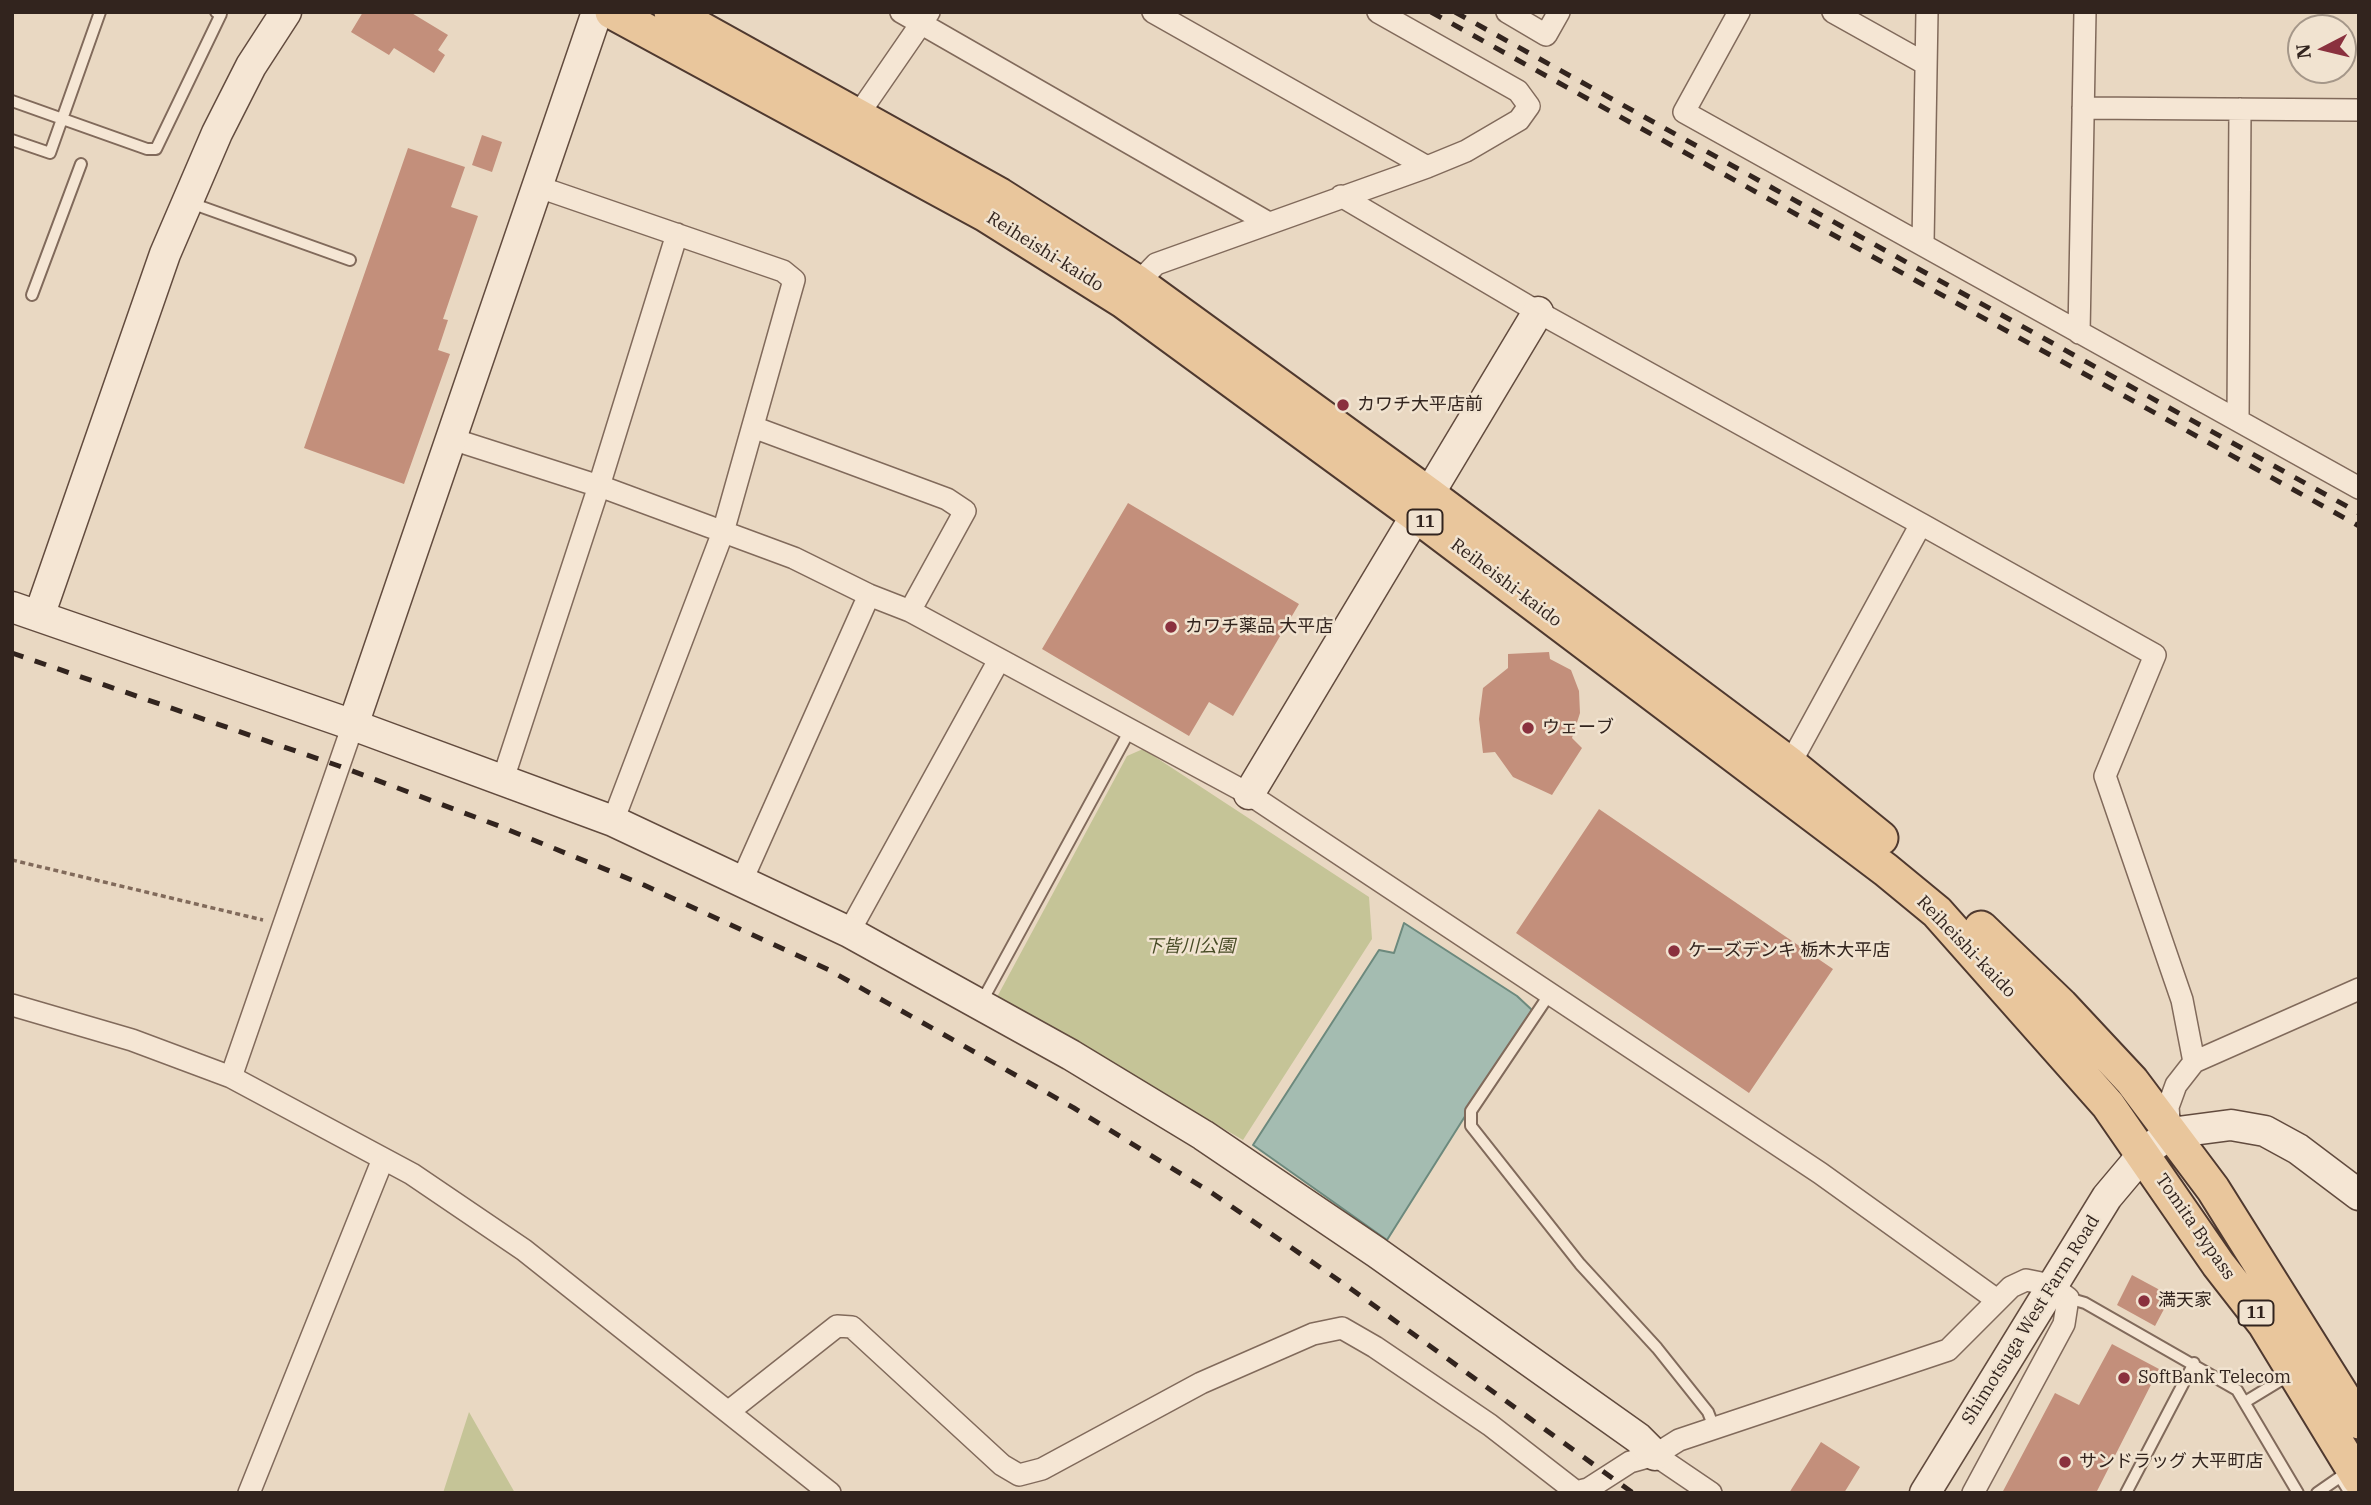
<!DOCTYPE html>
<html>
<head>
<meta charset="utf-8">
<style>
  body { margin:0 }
  #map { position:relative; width:2371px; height:1505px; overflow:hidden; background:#e9d8c2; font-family:"IBM Plex Serif",serif }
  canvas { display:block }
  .frame { position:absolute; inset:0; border:14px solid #32241e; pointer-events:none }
  .north { position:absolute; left:2287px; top:14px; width:70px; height:70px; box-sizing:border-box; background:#f1e3d0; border:2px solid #a59789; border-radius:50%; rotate:263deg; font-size:19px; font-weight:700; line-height:28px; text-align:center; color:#32241e }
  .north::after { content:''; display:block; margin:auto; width:24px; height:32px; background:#8a313e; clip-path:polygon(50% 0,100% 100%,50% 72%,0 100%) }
</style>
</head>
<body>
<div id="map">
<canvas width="2371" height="1505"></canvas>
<div class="frame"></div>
<div class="north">N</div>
</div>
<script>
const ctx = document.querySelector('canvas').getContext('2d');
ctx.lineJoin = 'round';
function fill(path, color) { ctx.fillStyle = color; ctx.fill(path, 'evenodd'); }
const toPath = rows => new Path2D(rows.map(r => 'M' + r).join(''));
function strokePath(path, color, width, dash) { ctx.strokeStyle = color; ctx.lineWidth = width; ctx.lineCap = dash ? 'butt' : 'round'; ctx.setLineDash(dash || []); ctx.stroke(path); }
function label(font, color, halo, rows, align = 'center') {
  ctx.font = font + ' "IBM Plex Serif","Noto Sans JP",serif'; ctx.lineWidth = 5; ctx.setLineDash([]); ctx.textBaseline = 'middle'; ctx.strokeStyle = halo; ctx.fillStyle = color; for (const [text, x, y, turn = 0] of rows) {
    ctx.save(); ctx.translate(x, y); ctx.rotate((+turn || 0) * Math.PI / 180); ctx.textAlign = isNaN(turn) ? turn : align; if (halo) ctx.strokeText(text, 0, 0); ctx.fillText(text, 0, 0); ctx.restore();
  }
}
fill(toPath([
  [1143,749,1369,897,1372,939,1243,1140,997,997,1127,756],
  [469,1412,515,1493,443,1493]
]), '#c5c497');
const water = toPath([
  [1404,923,1517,996,1532,1010,1387,1240,1253,1145,1379,950,1394,953,1404,923]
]);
fill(water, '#a4bcb1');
strokePath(water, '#6c897d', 2);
fill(toPath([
  [363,12,410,12,448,35,438,50,445,55,434,73,394,48,389,55,351,32],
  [482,135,502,142,492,172,472,165],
  [408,148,465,167,451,207,478,216,443,319,448,320,438,350,450,354,404,484,304,448],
  [1128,503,1299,604,1233,716,1209,702,1189,736,1042,649],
  [1549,652,1550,659,1571,670,1579,691,1580,713,1572,738,1582,748,1552,795,1513,777,1495,752,1483,753,1479,719,1483,688,1508,668,1508,654],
  [1599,809,1833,969,1749,1093,1516,933],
  [2132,1275,2171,1296,2155,1326,2117,1305],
  [2112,1344,2159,1369,2096,1493,2002,1493,2055,1393,2079,1405],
  [1821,1442,1860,1467,1844,1493,1789,1493]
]), '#c38f7b');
const lane = toPath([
  [12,101,147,149,156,149,221,14,216,12],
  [12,140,50,153,100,12],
  [188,202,350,260],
  [32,295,81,164],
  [1549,995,1471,1111,1471,1126,1580,1264,1657,1348,1708,1412,1715,1430],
  [981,1003,1130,730],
  [2068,1298,2085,1303,2237,1390,2298,1493],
  [2245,1402,2291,1374],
  [2126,1493,2194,1363],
  [2317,1493,2340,1477,2350,1493]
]);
const street = toPath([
  [901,12,1267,222],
  [1153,12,1427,167],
  [1507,12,1546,35,1559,12],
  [1739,12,1684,112,2359,488],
  [1833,12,1926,64],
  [2083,108,2359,110],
  [851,125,929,12],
  [539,187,783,271,794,280,723,532,613,821],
  [1341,196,1538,312,1921,524,1785,773],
  [1923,243,1927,12],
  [1130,291,1156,264,1427,167,1466,151,1519,120,1529,106,1518,91,1378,12],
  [2079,333,2085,12],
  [2238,420,2240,109],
  [753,427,947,499,965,511,910,611],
  [449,438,605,488,794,558,869,595,910,611,1249,794,1820,1173,1997,1300],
  [1921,524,2155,655,2105,776,2182,1000,2194,1062],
  [503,779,599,486,677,234],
  [742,880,869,595],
  [849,932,999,660],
  [12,1005,132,1040,231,1077,412,1174,524,1250,830,1493],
  [231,1077,353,725],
  [2170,1131,2168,1107,2176,1085,2194,1062,2359,989],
  [728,1412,837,1326,852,1327,1002,1465,1019,1475,1042,1469,1201,1383,1313,1334,1342,1328,1375,1347,1490,1425,1575,1491],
  [1655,1455,1711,1493],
  [249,1493,383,1159],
  [1572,1493,1588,1489,1630,1462,1655,1455,1679,1440,1948,1350,2011,1287,2026,1280,2051,1285,2068,1298,2064,1324,1973,1493]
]);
const secondary = toPath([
  [12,607,353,725,613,821,849,932,1071,1055,1203,1135,1376,1252,1638,1438,1655,1455],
  [39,616,165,254,217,133,251,66,286,12],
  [353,725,597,12],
  [1249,794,1538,312],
  [1925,1493,2107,1197,2144,1153,2170,1133,2231,1125,2265,1131,2298,1149,2359,1195]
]);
const primary = toPath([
  [612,12,986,215,1123,301,1417,516,1886,870,1937,912,2108,1105,2218,1264,2264,1323,2359,1479],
  [671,12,1000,195,1137,282,1430,495,1790,764,1881,838],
  [1981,928,2061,1005,2132,1081,2213,1189,2359,1422]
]);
strokePath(lane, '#816a5b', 14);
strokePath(street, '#816a5b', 24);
strokePath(secondary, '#624b3e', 33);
strokePath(primary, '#4f392f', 37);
strokePath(toPath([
  [12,860,263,920]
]), '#816a5b', 3.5, [5, 3.5]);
strokePath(lane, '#f5e6d4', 10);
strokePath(street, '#f5e6d4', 21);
strokePath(secondary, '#f5e6d4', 30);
strokePath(primary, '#e9c69c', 33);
strokePath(toPath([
  [1431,12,2359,526],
  [1455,12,2359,513],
  [12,653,339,766,499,826,644,885,829,970,1074,1108,1212,1193,1347,1286,1633,1493]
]), '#32241e', 5, [12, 12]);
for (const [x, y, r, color] of [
  [1343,405,7,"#8a313e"],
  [1171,627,7,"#8a313e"],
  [1528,728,7,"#8a313e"],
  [1674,951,7,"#8a313e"],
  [2144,1301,7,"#8a313e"],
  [2124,1378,7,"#8a313e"],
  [2065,1462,7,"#8a313e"]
]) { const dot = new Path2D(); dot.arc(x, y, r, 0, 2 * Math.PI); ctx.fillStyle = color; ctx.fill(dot); strokePath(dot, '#f1e3d0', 2.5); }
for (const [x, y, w] of [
  [1425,522,35],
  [2256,1313,35]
]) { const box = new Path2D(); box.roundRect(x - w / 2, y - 12.5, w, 25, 5); ctx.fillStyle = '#f1e3d0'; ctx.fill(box); strokePath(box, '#32241e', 2); }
label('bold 16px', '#32241e', null, [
  ["11",1425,522],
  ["11",2256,1313]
]);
label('18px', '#32241e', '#f1e3d0', [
  ["Reiheishi-kaido",1045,252,32],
  ["Reiheishi-kaido",1506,583,37],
  ["Reiheishi-kaido",1966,947,46],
  ["Tomita Bypass",2195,1227,55],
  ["Shimotsuga West Farm Road",2031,1320,-58]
]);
label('18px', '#32241e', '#f1e3d0', [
  ["カワチ大平店前",1357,405],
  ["カワチ薬品 大平店",1185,627],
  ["ウェーブ",1542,728],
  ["ケーズデンキ 栃木大平店",1688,951],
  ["満天家",2158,1301],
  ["SoftBank Telecom",2138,1378],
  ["サンドラッグ 大平町店",2079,1462]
], 'left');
label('italic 18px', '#484c26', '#f1e3d0', [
  ["下皆川公園",1190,947]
]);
</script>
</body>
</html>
